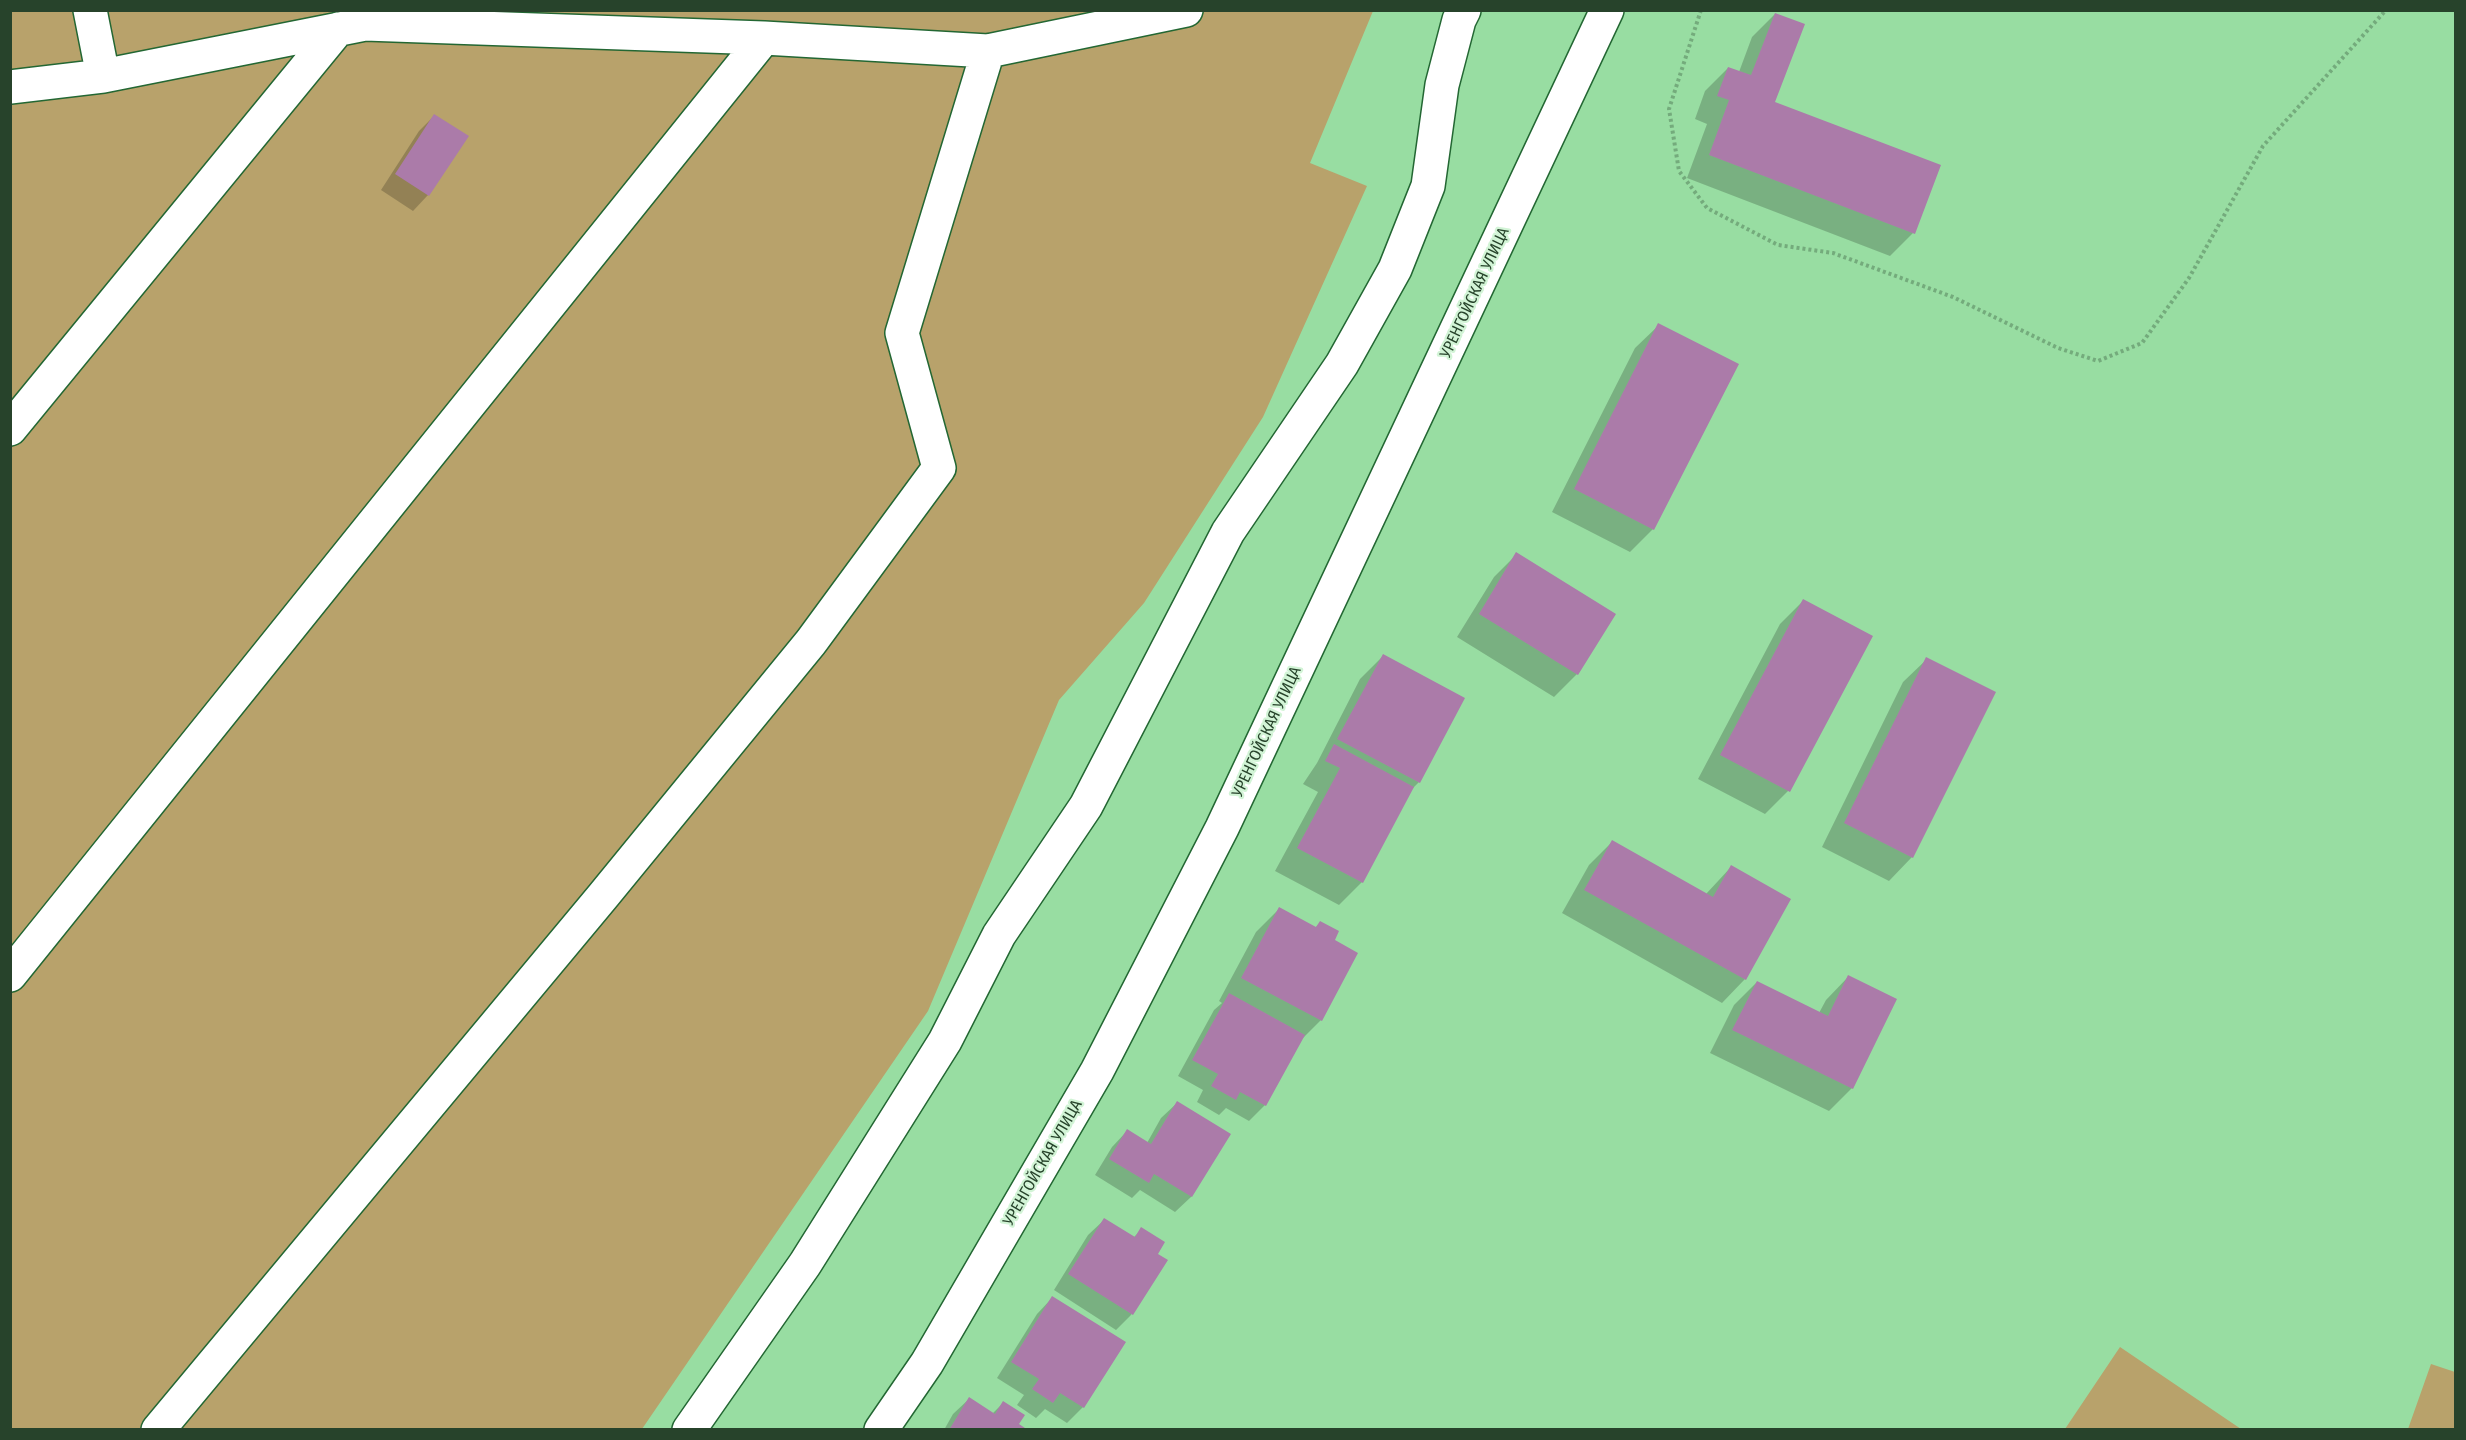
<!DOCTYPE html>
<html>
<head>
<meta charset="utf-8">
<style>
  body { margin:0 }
  #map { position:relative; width:2466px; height:1440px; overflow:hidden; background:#98dda2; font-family:"Fira Sans Condensed",sans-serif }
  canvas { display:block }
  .frame { position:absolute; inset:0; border:12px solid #27432b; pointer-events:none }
</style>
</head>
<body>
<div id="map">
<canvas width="2466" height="1440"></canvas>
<div class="frame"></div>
</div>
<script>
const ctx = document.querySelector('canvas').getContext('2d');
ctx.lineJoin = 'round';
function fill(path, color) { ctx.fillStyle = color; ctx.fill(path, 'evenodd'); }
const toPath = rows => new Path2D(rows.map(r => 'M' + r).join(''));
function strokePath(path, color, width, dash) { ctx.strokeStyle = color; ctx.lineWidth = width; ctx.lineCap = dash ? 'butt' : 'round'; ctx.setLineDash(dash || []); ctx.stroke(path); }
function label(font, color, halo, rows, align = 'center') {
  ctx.font = font + ' "Fira Sans Condensed",sans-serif'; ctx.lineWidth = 4.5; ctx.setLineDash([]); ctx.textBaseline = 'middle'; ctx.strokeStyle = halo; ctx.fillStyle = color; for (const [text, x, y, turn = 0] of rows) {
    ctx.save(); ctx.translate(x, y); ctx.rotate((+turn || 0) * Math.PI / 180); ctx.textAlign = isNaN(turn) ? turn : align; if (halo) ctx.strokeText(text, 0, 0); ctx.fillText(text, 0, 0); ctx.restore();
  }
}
fill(toPath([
  [10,11,1373,11,1310,163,1367,186,1263,417,1144,603,1059,700,928,1011,642,1429,11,1429],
  [2120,1347,2241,1429,2065,1429],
  [2431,1364,2455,1372,2455,1429,2408,1429]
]), '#b8a26b');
fill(toPath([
  [1775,14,1774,103,1913,233,1890,256,1687,178,1707,124,1695,119,1705,91,1728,68,1739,72,1752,37],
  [434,116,467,137,428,195,413,211,381,190,419,131],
  [1659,325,1653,529,1630,552,1552,512,1635,348],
  [1517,554,1577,674,1554,697,1457,637,1494,577],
  [1803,601,1871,636,1788,791,1765,814,1698,779,1780,624],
  [1383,656,1419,782,1410,791,1362,882,1339,905,1275,871,1318,792,1303,784,1317,763,1360,679],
  [1927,659,1912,857,1889,881,1822,847,1903,682],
  [1612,842,1706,894,1731,867,1789,900,1745,979,1722,1003,1562,913,1589,865],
  [1279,909,1315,928,1320,923,1333,941,1321,1020,1300,1041,1265,1105,1249,1121,1226,1108,1219,1115,1197,1102,1203,1090,1178,1076,1214,1010,1222,1003,1219,1001,1256,932],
  [1849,976,1852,1088,1829,1111,1710,1053,1734,1005,1757,982,1819,1013,1826,1000],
  [1177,1103,1229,1134,1191,1197,1175,1212,1140,1190,1132,1198,1095,1175,1112,1147,1127,1131,1147,1143,1161,1118],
  [1104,1220,1133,1238,1142,1229,1156,1255,1166,1261,1131,1315,1116,1330,1054,1290,1088,1235],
  [1052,1298,1124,1343,1083,1407,1067,1423,1045,1409,1036,1418,1017,1405,1024,1395,997,1378,1037,1314],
  [969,1399,992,1414,1003,1403,1016,1424,1025,1430,944,1430,953,1414]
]), '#0003');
fill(toPath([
  [1775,13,1805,24,1775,102,1941,165,1915,234,1709,155,1729,100,1717,96,1728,67,1751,75],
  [434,114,469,136,429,196,395,174],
  [1658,323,1739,364,1654,530,1574,489],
  [1516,552,1616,614,1578,675,1479,614],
  [1803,599,1873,636,1790,792,1720,755],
  [1383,654,1465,698,1420,783,1337,739],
  [1926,657,1996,692,1913,858,1844,823],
  [1334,744,1414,787,1363,883,1297,848,1340,768,1325,761],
  [1612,840,1713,897,1731,865,1791,899,1746,980,1584,890],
  [1279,907,1316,927,1320,921,1339,931,1335,940,1358,953,1322,1021,1241,978],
  [1848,975,1897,999,1853,1089,1732,1030,1757,981,1828,1016],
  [1229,993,1305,1035,1266,1106,1240,1092,1236,1100,1211,1086,1218,1074,1192,1060],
  [1177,1101,1231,1134,1192,1197,1154,1174,1149,1183,1109,1159,1127,1129,1151,1144],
  [1104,1218,1135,1237,1141,1227,1165,1242,1158,1254,1168,1260,1133,1315,1068,1274],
  [1052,1296,1126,1342,1084,1408,1060,1393,1053,1403,1032,1389,1039,1379,1011,1362],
  [969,1397,995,1414,1003,1401,1025,1415,1019,1424,1028,1430,949,1430]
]), '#ab7ba9');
const minor = toPath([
  [90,10,103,76],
  [10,87,103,76,365,24,764,38,988,51,1186,10],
  [10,429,338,29],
  [10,975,764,38],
  [158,1430,603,896,811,642,939,468,902,333,988,51],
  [689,1430,805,1264,945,1041,999,935,1086,806,1228,532,1342,364,1395,269,1428,186,1442,85,1459,20,1464,10],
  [881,1430,927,1363,1097,1071,1222,828,1607,10]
]);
strokePath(minor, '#236733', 36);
strokePath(toPath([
  [1701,10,1669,109,1679,171,1707,208,1778,245,1833,253,1953,297,2058,348,2098,361,2142,343,2189,278,2263,146,2386,10]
]), '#74ab7c', 4, [3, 3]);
strokePath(minor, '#fff', 33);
label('16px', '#27432b', '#d2f4d6', [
  ["УРЕНГОЙСКАЯ УЛИЦА",1475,293,-65],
  ["УРЕНГОЙСКАЯ УЛИЦА",1267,732,-65],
  ["УРЕНГОЙСКАЯ УЛИЦА",1043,1163,-60]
]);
</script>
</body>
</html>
